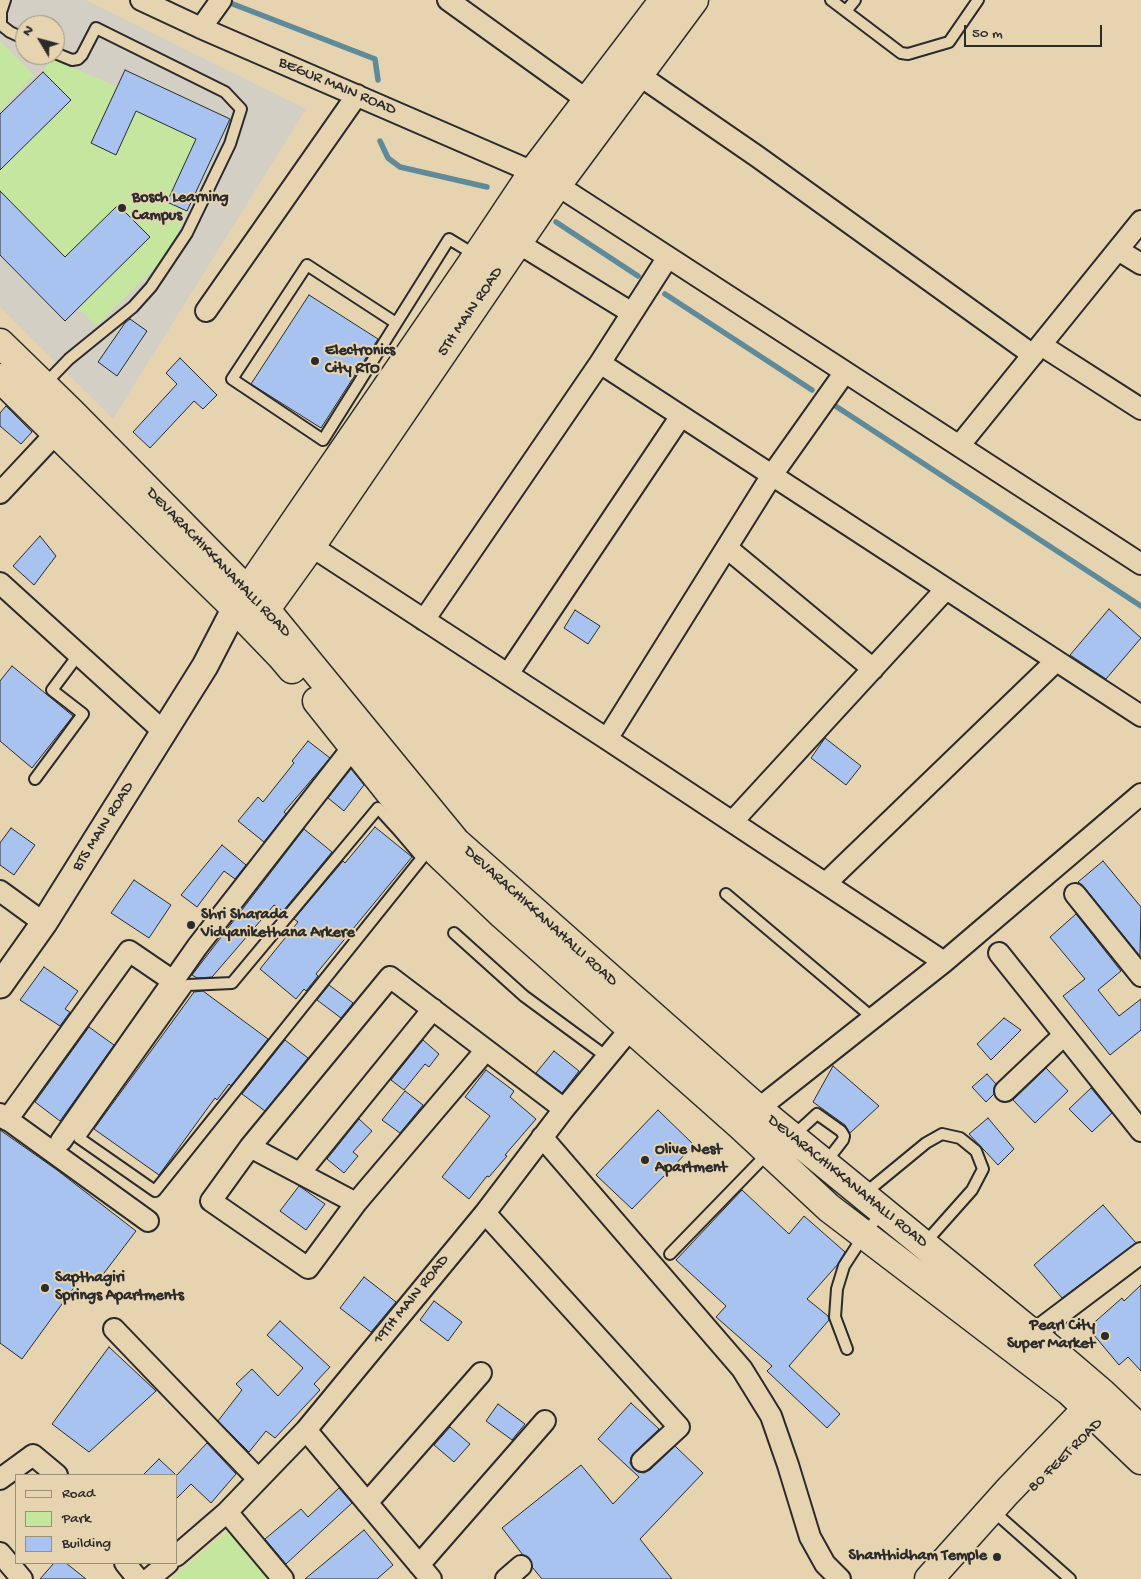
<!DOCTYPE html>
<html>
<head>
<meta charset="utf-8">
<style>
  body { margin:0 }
  #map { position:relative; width:1141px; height:1579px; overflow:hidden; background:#e6d4b1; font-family:"Gochi Hand",sans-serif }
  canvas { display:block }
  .legend { position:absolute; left:15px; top:1474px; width:162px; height:90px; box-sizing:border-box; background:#e6d4b1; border:1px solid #9b907b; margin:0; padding:6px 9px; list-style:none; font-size:15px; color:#2b2b2b }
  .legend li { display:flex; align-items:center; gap:10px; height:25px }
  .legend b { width:25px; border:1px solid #9b907b }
  .north { position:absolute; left:15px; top:15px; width:50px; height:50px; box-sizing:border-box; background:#e6d4b1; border:1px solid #9b907b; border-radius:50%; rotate:307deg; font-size:14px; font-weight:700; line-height:20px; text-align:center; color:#2b2b2b }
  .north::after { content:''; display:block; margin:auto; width:18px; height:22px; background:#2b2b2b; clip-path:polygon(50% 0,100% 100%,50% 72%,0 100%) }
  .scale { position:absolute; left:964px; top:25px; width:138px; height:22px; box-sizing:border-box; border:2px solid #2b2b2b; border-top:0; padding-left:6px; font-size:15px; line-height:18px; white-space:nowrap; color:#2b2b2b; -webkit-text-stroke:4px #e6d4b1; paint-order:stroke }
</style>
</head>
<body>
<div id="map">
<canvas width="1141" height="1579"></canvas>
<ul class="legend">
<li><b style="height:6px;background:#e6d4b1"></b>Road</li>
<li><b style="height:14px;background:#c5e69f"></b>Park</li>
<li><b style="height:14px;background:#a8c3f0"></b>Building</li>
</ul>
<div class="north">N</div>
<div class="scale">50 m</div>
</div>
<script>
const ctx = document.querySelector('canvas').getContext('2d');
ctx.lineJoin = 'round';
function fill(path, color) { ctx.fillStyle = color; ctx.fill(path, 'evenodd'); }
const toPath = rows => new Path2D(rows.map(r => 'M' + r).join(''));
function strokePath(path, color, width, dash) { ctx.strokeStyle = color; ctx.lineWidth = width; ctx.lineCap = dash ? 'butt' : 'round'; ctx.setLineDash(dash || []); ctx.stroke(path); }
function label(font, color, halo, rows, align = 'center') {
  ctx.font = font + ' "Gochi Hand",sans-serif'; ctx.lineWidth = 4; ctx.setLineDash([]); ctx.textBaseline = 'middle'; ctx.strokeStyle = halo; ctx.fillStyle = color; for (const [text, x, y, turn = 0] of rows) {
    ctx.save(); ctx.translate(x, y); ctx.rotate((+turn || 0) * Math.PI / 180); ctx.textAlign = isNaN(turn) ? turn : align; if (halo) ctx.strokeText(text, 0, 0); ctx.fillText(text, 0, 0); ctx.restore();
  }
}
fill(toPath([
  [0,0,86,0,306,109,113,419,0,307],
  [25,25,55,25,55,55,25,55]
]), '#d3cfc4');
fill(toPath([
  [0,41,34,75,0,111],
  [50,57,117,87,91,143,116,154,136,111,196,139,167,202,187,211,168,255,96,326,78,308,150,237,118,205,65,257,0,191,0,170,71,100,43,72],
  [230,1529,272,1579,170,1579]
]), '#c5e69f');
strokePath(toPath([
  [225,1,375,59,378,80],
  [380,141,388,158,400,167,487,187],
  [556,222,638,276],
  [665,294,812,390],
  [834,405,1141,606]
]), '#5f8a99', 5.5);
const building = toPath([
  [125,70,230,119,187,211,167,202,196,139,136,111,116,155,91,143,125,70],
  [43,72,71,100,0,170,0,114,43,72],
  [0,191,65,257,118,205,150,237,65,321,0,255,0,191],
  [309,295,378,339,321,428,251,384,309,295],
  [130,319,147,331,117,376,98,362,125,323,130,319],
  [180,358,217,395,203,409,194,401,150,448,133,432,177,384,166,373,180,358],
  [6,406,32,432,21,444,0,426,0,413,6,406],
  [40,536,56,556,34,585,13,566,40,536],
  [1109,609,1141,638,1106,679,1070,655,1109,609],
  [575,610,600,626,588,644,564,628,575,610],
  [12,666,73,716,32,768,0,741,0,681,12,666],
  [825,738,861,766,846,785,811,758,825,738],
  [308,741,330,758,284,812,286,814,264,842,238,821,258,797,263,802,294,763,292,761,308,741],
  [351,769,364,785,344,811,328,798,351,769],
  [375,827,412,857,316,974,318,976,306,991,304,989,296,999,260,969,298,922,294,919,343,861,345,863,375,827],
  [11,828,35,845,14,875,0,865,0,843,11,828],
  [304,829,332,852,283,911,274,905,212,977,197,978,192,975,304,829],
  [222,845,246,865,235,879,224,871,197,907,181,895,222,845],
  [1103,861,1141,907,1140,956,1084,887,1078,882,1103,861],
  [134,880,171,905,149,938,111,913,134,880],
  [1076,914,1121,971,1098,990,1119,1016,1141,999,1141,1030,1110,1055,1063,996,1085,979,1050,937,1076,914],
  [44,967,78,991,65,1009,70,1012,60,1026,20,1000,44,967],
  [329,985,353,1003,341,1018,317,1000,329,985],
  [203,991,268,1039,231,1086,229,1084,217,1100,215,1098,159,1175,94,1129,194,992,203,991],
  [1004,1018,1021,1030,991,1060,977,1044,1004,1018],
  [89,1027,114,1045,60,1121,35,1102,89,1027],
  [285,1040,308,1058,265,1111,242,1094,285,1040],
  [423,1040,439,1054,429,1067,425,1064,404,1090,391,1080,423,1040],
  [554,1051,579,1071,562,1093,536,1073,554,1051],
  [833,1066,879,1106,850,1133,845,1125,813,1102,833,1066],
  [1046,1068,1068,1091,1035,1123,1013,1100,1046,1068],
  [486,1070,514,1091,510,1097,536,1119,505,1155,507,1156,489,1177,487,1176,469,1199,442,1177,490,1116,465,1097,486,1070],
  [987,1074,996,1084,994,1088,994,1094,986,1102,972,1087,987,1074],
  [1091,1088,1112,1113,1092,1132,1069,1109,1091,1088],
  [405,1091,423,1105,400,1133,382,1120,405,1091],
  [658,1110,694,1145,632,1209,596,1175,658,1110],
  [988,1118,1014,1149,998,1165,969,1134,988,1118],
  [359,1119,372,1131,353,1152,358,1156,344,1173,327,1159,359,1119],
  [0,1130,57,1170,136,1231,98,1281,86,1271,22,1359,0,1343,0,1130],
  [299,1186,325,1204,306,1230,280,1211,299,1186],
  [742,1190,789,1234,804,1216,845,1252,838,1264,807,1299,828,1316,829,1320,789,1366,840,1414,827,1428,767,1371,772,1366,716,1317,726,1306,676,1260,742,1190],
  [1103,1205,1136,1243,1062,1298,1034,1265,1103,1205],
  [364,1277,396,1302,371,1332,340,1308,364,1277],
  [1141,1285,1141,1371,1128,1357,1119,1365,1088,1328,1122,1298,1124,1301,1141,1285],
  [434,1301,462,1322,448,1341,420,1320,434,1301],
  [280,1321,330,1367,314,1384,320,1390,275,1438,266,1431,249,1452,218,1421,242,1390,236,1384,252,1369,278,1396,303,1368,267,1335,280,1321],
  [109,1347,156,1391,89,1452,52,1424,109,1347],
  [631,1403,659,1429,634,1453,631,1457,630,1463,634,1469,638,1472,644,1473,650,1470,675,1446,703,1473,640,1539,672,1579,542,1579,532,1567,530,1559,523,1555,502,1528,581,1465,613,1504,639,1477,598,1439,631,1403],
  [498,1404,525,1424,512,1440,486,1421,498,1404],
  [450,1427,470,1444,454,1462,434,1445,450,1427],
  [207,1443,236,1474,211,1503,191,1484,176,1499,176,1476,207,1443],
  [159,1459,176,1475,143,1475,159,1459],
  [339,1488,352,1503,286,1564,265,1539,301,1509,308,1517,339,1488],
  [364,1530,393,1565,377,1579,305,1579,364,1530],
  [54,1563,66,1563,86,1579,40,1579,54,1563]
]);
fill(building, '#a8c3f0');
strokePath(building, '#2b2b2b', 1);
const service = toPath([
  [5,0,1,12,1,25,10,32,25,39],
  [831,0,901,53,908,54,949,42,978,0],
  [846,11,855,0],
  [396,323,307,265,232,379,323,440,449,239,477,256],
  [44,385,69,359,133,307,151,287,187,233,230,144,241,109,225,92,96,28,82,55,78,59,72,60,55,53],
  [35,779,83,714,52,690,79,654],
  [399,831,378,808,232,983,188,985,79,1138,155,1191,422,858,399,831,413,823],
  [726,894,873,1018],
  [454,933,524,996,607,1057],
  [793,1136,817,1114,841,1131,844,1136,843,1140,826,1162],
  [864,1194,926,1143,942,1134,960,1138,976,1151,983,1169,972,1190,924,1244],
  [670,1254,768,1153],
  [847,1349,835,1317,837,1289,844,1266,864,1235,881,1213],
  [992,1510,1070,1579]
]);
const minor = toPath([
  [141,0,201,28,533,172,557,185,1141,564],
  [448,0,587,100],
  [201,28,221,0],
  [639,75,758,157,1033,355],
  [518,243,632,313],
  [1118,250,1141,264],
  [206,311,357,95],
  [1041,345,1141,409],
  [600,363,1141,716],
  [959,446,1141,221],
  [0,493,57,432],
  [311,546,607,739,944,962],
  [727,548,873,669],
  [0,583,164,732],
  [424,620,600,363,668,257],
  [508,674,681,416],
  [607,739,772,475,845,372],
  [733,821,946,589],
  [826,883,1056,661],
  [0,891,44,923],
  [1075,894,1141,976],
  [999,953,1141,1131],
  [486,1050,356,1203,308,1268,211,1201,250,1147,390,977,564,1109],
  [1005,1091,1064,1035],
  [0,1114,148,1221],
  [750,1118,758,1109,944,962,1141,794],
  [7,1120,129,951,173,981],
  [542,1137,742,1369,771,1416,788,1465,810,1537,825,1564,840,1579],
  [61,1141,197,947,353,747],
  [250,1147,356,1203],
  [300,1173,433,1009],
  [485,1213,679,1427,642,1461],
  [114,1329,258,1479],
  [1023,1342,1141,1253],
  [306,1430,431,1579],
  [0,1479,33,1455,57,1475],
  [367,1503,481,1373],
  [227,1512,283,1579],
  [0,1553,22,1579],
  [176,1556,227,1512,306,1430,485,1213,564,1109,631,1028],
  [125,1563,138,1579],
  [419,1565,545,1421],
  [149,1579,168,1563],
  [506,1579,521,1566]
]);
const tertiary = toPath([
  [0,985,44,923,205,666,235,608]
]);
const secondary = toPath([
  [0,343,71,412,266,610,456,842,758,1109,1033,1334,1102,1393,1141,1430],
  [0,378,227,600,281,656,292,669],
  [237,606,477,256,533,172,664,0],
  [255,624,311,546,557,185,694,0],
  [317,701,438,853,503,915,741,1126,829,1208,1069,1391,1141,1460],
  [929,1579,1007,1492,1101,1394]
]);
strokePath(service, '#2b2b2b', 14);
strokePath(minor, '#2b2b2b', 24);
strokePath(tertiary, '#2b2b2b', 29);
strokePath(secondary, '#2b2b2b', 31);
strokePath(service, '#e6d4b1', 10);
strokePath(minor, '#e6d4b1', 20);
strokePath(tertiary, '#e6d4b1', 25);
strokePath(secondary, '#e6d4b1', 28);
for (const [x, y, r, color] of [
  [122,208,5,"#2b2b2b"],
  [315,361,5,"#2b2b2b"],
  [191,925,5,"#2b2b2b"],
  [645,1160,5,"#2b2b2b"],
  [45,1288,5,"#2b2b2b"],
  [1105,1336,5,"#2b2b2b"],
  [997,1557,5,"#2b2b2b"]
]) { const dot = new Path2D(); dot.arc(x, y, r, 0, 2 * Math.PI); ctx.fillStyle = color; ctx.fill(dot); strokePath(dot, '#e6d4b1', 2); }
label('16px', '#2b2b2b', '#e6d4b1', [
  ["BEGUR MAIN ROAD",337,87,23],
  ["5TH MAIN ROAD",471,312,-56],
  ["DEVARACHIKKANAHALLI ROAD",218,563,46],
  ["BTS MAIN ROAD",104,827,-58],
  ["DEVARACHIKKANAHALLI ROAD",540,917,42],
  ["DEVARACHIKKANAHALLI ROAD",847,1182,39],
  ["19TH MAIN ROAD",412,1300,-51],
  ["80 FEET ROAD",1066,1456,-45]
]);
label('bold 16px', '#2b2b2b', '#e6d4b1', [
  ["Bosch Learning",132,199],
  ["Campus",132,217],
  ["Electronics",325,352],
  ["City RTO",325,370],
  ["Shri Sharada",201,916],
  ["Vidyanikethana Arkere",201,934],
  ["Olive Nest",655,1151],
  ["Apartment",655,1169],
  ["Sapthagiri",55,1279],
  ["Springs Apartments",55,1297],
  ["Pearl City",1095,1327,"right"],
  ["Super Market",1095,1345,"right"],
  ["Shanthidham Temple",987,1557,"right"]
], 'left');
</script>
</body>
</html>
